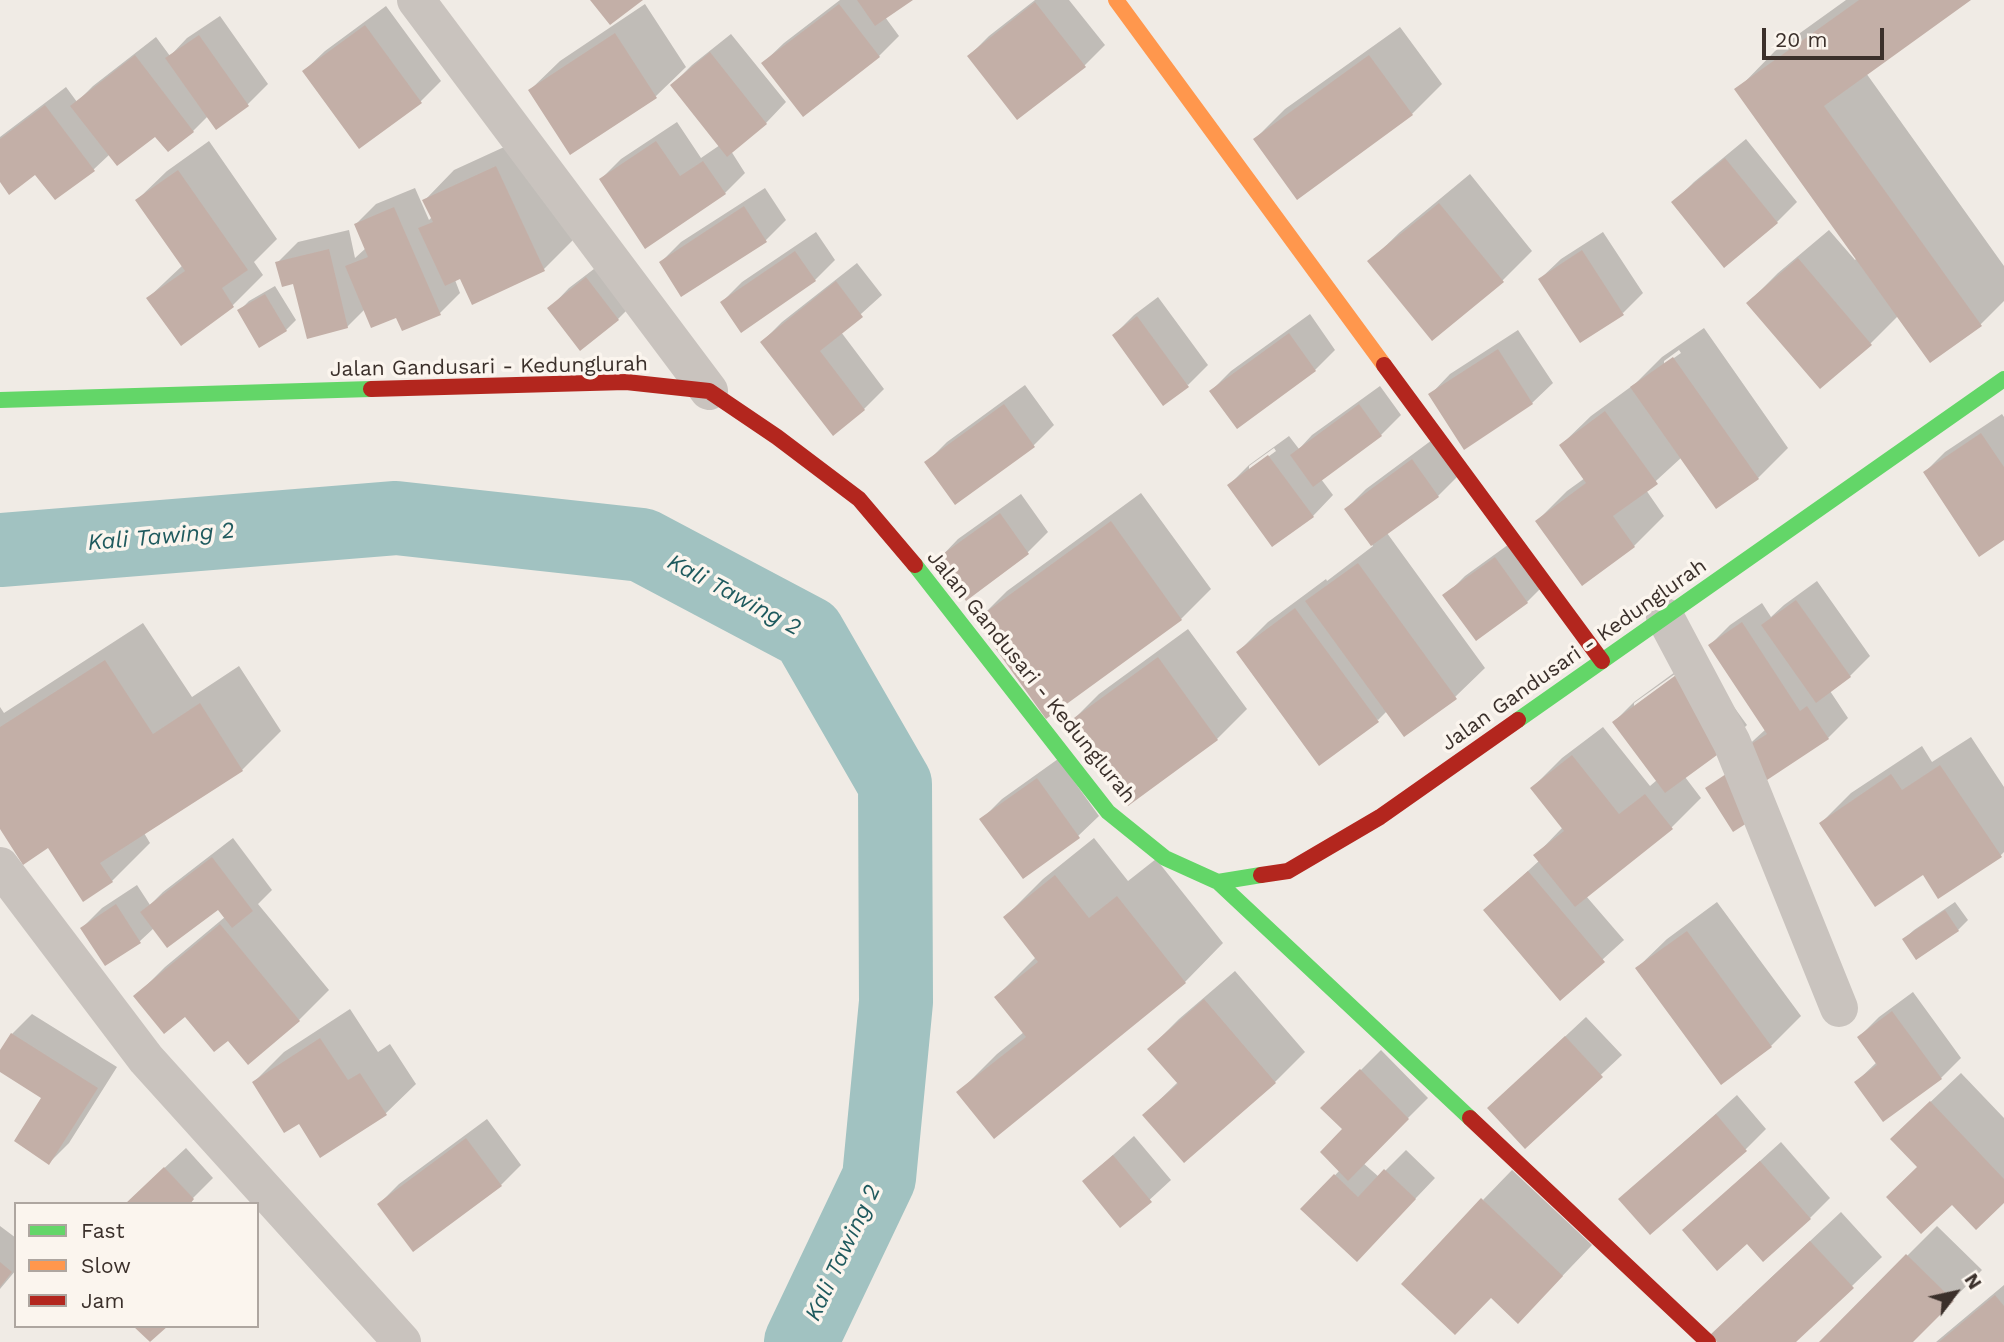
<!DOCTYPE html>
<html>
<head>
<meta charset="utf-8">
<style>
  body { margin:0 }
  #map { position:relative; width:2004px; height:1342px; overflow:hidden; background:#f0ebe5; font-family:"Work Sans",sans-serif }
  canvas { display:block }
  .legend { position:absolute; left:14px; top:1202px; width:245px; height:126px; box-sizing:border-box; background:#fbf5ee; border:2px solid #aea6a0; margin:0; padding:9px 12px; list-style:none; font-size:21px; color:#3b302b }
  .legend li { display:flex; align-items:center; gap:14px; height:35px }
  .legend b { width:35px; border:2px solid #aea6a0 }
  .north { position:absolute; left:1920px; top:1258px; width:70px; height:70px; -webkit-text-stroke:5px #fbf5ee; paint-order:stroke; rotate:57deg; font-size:19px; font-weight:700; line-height:28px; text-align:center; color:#3b302b }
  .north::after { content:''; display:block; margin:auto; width:24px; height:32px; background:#3b302b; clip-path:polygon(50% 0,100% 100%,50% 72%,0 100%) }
  .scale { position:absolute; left:1762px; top:28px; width:122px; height:32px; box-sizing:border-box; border:4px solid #3b302b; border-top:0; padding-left:9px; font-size:21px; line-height:24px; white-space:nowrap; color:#3b302b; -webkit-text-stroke:5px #fbf5ee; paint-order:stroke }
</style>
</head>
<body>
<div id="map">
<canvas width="2004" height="1342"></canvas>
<ul class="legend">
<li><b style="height:9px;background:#63d668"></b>Fast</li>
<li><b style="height:9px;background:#ff974d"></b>Slow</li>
<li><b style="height:9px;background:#b3261e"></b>Jam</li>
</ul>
<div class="north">N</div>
<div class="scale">20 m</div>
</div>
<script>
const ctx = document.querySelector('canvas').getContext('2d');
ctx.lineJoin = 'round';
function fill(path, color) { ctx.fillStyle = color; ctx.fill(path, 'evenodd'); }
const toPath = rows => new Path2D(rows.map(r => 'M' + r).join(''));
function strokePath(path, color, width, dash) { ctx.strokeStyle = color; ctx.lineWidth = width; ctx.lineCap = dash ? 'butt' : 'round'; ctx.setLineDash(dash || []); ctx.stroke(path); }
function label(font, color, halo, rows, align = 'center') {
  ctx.font = font + ' "Work Sans",sans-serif'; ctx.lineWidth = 7; ctx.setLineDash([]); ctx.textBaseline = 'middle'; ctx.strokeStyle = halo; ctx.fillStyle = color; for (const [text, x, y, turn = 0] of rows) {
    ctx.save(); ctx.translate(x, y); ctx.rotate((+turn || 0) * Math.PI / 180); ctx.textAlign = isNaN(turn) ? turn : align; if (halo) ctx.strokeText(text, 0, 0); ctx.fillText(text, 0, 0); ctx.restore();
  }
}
fill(toPath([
  [840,0,910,0,885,17,899,36,879,56,763,63,784,43],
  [1035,0,1069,0,1105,45,1085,65,1017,118,969,56,989,36],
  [1846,0,1968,0,1866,73,2004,266,2004,301,1980,325,1898,316,1871,343,1820,387,1748,303,1778,273,1829,230,1855,260,1857,258,1737,90,1775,51],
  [645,4,686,67,656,96,530,90,560,61],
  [386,6,441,81,421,101,359,147,304,71,325,51],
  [220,16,268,84,248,104,216,128,208,116,193,131,155,135,110,154,93,170,36,173,0,179,0,137,66,87,77,102,93,86,156,37,170,56,187,38],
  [1400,27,1442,84,1412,114,1255,139,1285,109],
  [731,34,786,102,766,123,731,151,745,173,725,193,601,179,621,159,677,122,701,158,720,145,672,85,692,65],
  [526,137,574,239,544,269,461,277,455,280,460,293,440,313,397,316,365,309,347,327,294,282,277,263,298,242,349,230,355,258,366,248,356,224,376,204,415,188,429,220,432,217,425,200,454,170],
  [1746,139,1797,202,1777,222,1674,202,1694,182],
  [209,141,277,239,254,262,263,275,233,305,181,344,148,298,183,265,137,200,167,171],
  [1470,174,1532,251,1502,281,1370,261,1400,232],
  [765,188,786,220,766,240,661,262,681,242],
  [816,232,835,260,815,280,722,302,742,282],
  [1603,232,1643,293,1623,313,1540,279,1561,259],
  [607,259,638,299,618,319,580,348,549,309,569,288],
  [857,263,882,295,841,332,884,389,864,409,834,433,762,342,782,322],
  [275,286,296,320,286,330,239,311,249,301],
  [1158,297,1208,365,1188,385,1114,335,1134,315],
  [1310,314,1335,350,1315,370,1211,391,1231,371],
  [1704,328,1788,448,1758,478,1682,457,1646,490,1664,516,1634,546,1537,521,1567,491,1585,478,1561,445,1591,416,1636,383,1662,357],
  [1679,350,1681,353,1664,365,1664,361],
  [1518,330,1553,383,1532,403,1464,447,1430,395,1450,374],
  [1025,385,1054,425,1034,445,956,502,927,462,947,442],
  [1380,386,1401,415,1381,435,1321,479,1333,495,1313,516,1273,545,1229,485,1249,465,1289,436,1299,449,1312,435],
  [1274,448,1276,451,1249,471,1249,466],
  [2002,414,2004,417,2004,538,1925,472,1945,452],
  [1432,440,1458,476,1438,496,1387,533,1485,668,1455,697,1387,711,1378,720,1238,652,1268,622,1326,579,1327,581,1373,546,1346,509,1366,489],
  [1141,493,1211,589,1181,619,977,621,1007,591],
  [1021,494,1048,532,1028,552,966,598,938,560,958,539],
  [1516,539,1547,582,1527,602,1445,596,1465,576],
  [1817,581,1870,656,1850,676,1830,691,1848,718,1828,738,1742,751,1766,729,1710,645,1730,625,1762,603,1771,617,1784,605],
  [143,623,192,697,239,666,281,731,242,770,144,833,150,843,112,881,49,846,0,826,0,707,4,713],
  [1188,629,1247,709,1217,739,1069,724,1099,694],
  [1697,656,1747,725,1727,745,1685,777,1701,798,1671,828,1586,896,1624,940,1560,998,1485,910,1540,860,1536,855,1563,827,1532,788,1562,758,1603,727,1650,786,1657,780,1614,722,1634,702],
  [1682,669,1684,671,1634,708,1634,703],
  [1971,737,2004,787,2004,852,2000,856,1923,873,1821,823,1851,793,1922,746,1932,762],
  [1058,759,1099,816,1078,836,982,819,1002,799],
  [233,838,272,890,258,904,329,990,299,1020,249,1062,229,1038,185,1015,136,996,165,967,225,917,218,908,154,928,140,941,105,964,82,928,102,908,137,885,150,905,163,892],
  [1094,838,1128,881,1156,859,1223,943,1185,982,995,1137,959,1092,997,1054,1024,1032,996,997,1036,957,1005,917,1043,879],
  [1717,902,1801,1016,1771,1046,1637,968,1667,939],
  [1955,902,1968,920,1958,930,1904,939,1914,930],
  [1235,971,1305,1052,1275,1082,1184,1161,1144,1115,1178,1082,1149,1049,1179,1019],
  [1913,992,1961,1058,1941,1078,1856,1082,1877,1062,1859,1037,1879,1017],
  [350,1009,378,1052,390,1044,416,1084,386,1113,320,1155,300,1122,254,1082,284,1052],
  [32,1014,117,1067,69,1143,49,1163,43,1098,0,1070,0,1053,12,1034],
  [1586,1017,1622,1055,1525,1146,1510,1088],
  [1381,1050,1428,1098,1363,1163,1379,1177,1406,1150,1435,1178,1377,1239,1303,1209,1340,1170,1345,1129,1323,1108],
  [1961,1073,2004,1118,2004,1200,1919,1167,1923,1109],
  [1737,1095,1766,1129,1746,1149,1620,1199],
  [487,1119,521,1165,501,1185,379,1204,399,1184],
  [1134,1136,1171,1180,1121,1226,1084,1181],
  [1781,1142,1830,1198,1810,1218,1747,1241,1684,1230],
  [186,1148,213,1178,193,1198,131,1199],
  [1512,1170,1592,1245,1548,1291,1483,1200],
  [1841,1212,1882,1257,1794,1342,1742,1305],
  [0,1226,16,1238,16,1270,0,1289],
  [1937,1226,1982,1270,1911,1342,1821,1342],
  [2004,1285,2004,1342,1936,1342]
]), '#0003');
strokePath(toPath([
  [0,550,396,518,642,545,808,633,895,784,896,1002,879,1178,801,1342]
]), '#a1c2c1', 74);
fill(toPath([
  [590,0,643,0,610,25],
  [857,0,913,0,875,26],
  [1859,0,1971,0,1824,106,1982,326,1930,363,1734,89],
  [1035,2,1086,67,1017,120,967,56],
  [839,4,880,57,803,117,761,63],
  [365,25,422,103,359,149,302,71],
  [615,33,657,98,570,155,528,90],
  [199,35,249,106,216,130,165,58],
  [710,52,767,124,727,157,670,85],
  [135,55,194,132,168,152,155,137,117,166,70,106],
  [1369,55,1413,115,1297,200,1253,139],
  [45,105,95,171,55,200,35,175,9,195,0,182,0,139],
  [656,141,680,176,703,161,726,194,645,249,599,179],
  [1725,158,1778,223,1724,268,1671,202],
  [496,166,545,271,472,305,460,279,445,286,418,228,433,222,422,200],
  [178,170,248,270,222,288,234,307,181,346,146,298,185,271,135,200],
  [1439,203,1504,282,1432,341,1367,261],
  [744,206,767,242,681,297,659,262],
  [394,207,441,315,402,331,396,318,371,328,345,266,368,257,354,224],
  [329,249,348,328,307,339,293,284,282,287,275,262],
  [1582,250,1624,315,1580,343,1538,279],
  [795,251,816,281,741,333,720,302],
  [1798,258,1872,345,1820,389,1746,303],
  [586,277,619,320,580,351,547,308],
  [836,281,863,317,820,351,865,410,833,436,760,342],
  [265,294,287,331,259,348,237,310],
  [1137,316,1189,387,1163,406,1112,335],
  [1289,333,1316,371,1237,429,1209,391],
  [1498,349,1533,404,1464,450,1428,394],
  [1673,357,1759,479,1716,509,1630,387],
  [1004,404,1035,447,955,505,924,462],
  [1359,404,1382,436,1313,487,1290,455],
  [1605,411,1658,484,1613,516,1635,547,1582,586,1535,521,1586,483,1559,445],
  [1981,433,2004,467,2004,540,1979,557,1923,472],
  [1268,455,1314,517,1272,547,1227,485],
  [1412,459,1439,497,1371,546,1344,509],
  [1000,513,1029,554,966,601,936,559],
  [1111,521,1182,620,1046,719,975,620],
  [1495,557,1528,603,1476,641,1442,595],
  [1358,563,1457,699,1404,737,1305,601],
  [1796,600,1851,677,1816,703,1761,625],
  [1295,608,1379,722,1319,766,1236,652],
  [1742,622,1800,711,1807,706,1829,739,1761,784,1740,751,1767,734,1708,645],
  [1158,657,1218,740,1128,806,1067,723],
  [105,660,153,734,200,703,243,771,100,863,113,882,83,902,48,848,23,865,0,829,0,727],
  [1676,675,1728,747,1665,793,1612,722],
  [1572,755,1619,814,1645,794,1673,829,1575,907,1533,855,1564,831,1530,788],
  [1940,765,2002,857,1938,899,1923,875,1875,907,1819,823,1891,774,1902,790],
  [1729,772,1758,816,1733,832,1705,788],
  [1037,778,1080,838,1023,879,979,819],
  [212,857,253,911,232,928,218,910,167,948,140,912],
  [1528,871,1605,962,1560,1001,1483,910],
  [1055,875,1089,918,1117,896,1186,983,994,1139,956,1092,1026,1037,994,997,1038,962,1003,917],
  [116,904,141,943,105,966,80,928],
  [1945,910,1959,931,1916,960,1902,939],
  [220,924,300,1021,248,1065,228,1041,214,1052,185,1017,164,1034,133,996],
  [1687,931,1772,1047,1721,1085,1635,968],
  [1204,999,1276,1083,1184,1163,1142,1115,1178,1084,1147,1049],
  [1892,1011,1942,1079,1883,1122,1854,1082,1877,1065,1857,1037],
  [11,1033,98,1088,49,1165,14,1141,41,1098,0,1072,0,1050],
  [1565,1036,1603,1077,1525,1149,1487,1108],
  [320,1038,348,1080,360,1073,387,1115,320,1158,299,1124,284,1133,252,1082],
  [1360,1069,1409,1119,1348,1181,1320,1152,1342,1129,1320,1108],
  [1930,1101,2004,1179,2004,1203,1976,1230,1952,1205,1921,1234,1886,1197,1917,1167,1890,1139],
  [1716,1114,1747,1151,1650,1235,1618,1199],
  [466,1138,502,1186,413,1252,377,1204],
  [1113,1155,1152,1202,1120,1228,1082,1181],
  [1760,1161,1811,1219,1763,1262,1747,1244,1717,1271,1682,1230],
  [164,1167,194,1199,190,1204,125,1204],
  [1384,1169,1416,1199,1357,1262,1300,1209,1334,1174,1358,1197],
  [1481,1198,1563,1276,1518,1324,1491,1298,1455,1335,1401,1284],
  [1810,1241,1854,1288,1796,1342,1717,1342,1710,1335],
  [1906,1254,1954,1301,1913,1342,1819,1342],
  [0,1262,12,1272,0,1287],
  [1995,1295,2004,1306,2004,1342,1939,1342],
  [133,1326,168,1326,150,1342]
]), '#c3afa7');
strokePath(toPath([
  [416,0,709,391],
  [1665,617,1732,743,1839,1008],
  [0,866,146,1059,402,1342]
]), '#c9c3be', 38);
strokePath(toPath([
  [0,400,371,389],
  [915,565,1108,812,1165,858,1218,882,1261,875],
  [1518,720,2004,379],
  [1218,882,1470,1118]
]), '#63d668', 16);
strokePath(toPath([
  [1116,0,1384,365]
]), '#ff974d', 16);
strokePath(toPath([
  [1384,365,1602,661],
  [371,389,626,382,709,391,777,437,859,499,915,565],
  [1261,875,1288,871,1380,817,1518,720],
  [1470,1118,1708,1342]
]), '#b3261e', 16);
label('21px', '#3b302b', '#fbf5ee', [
  ["Jalan Gandusari - Kedunglurah",489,367,-1],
  ["Jalan Gandusari - Kedunglurah",1574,655,-35],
  ["Jalan Gandusari - Kedunglurah",1031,677,51]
]);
label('italic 23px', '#1f5a5e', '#fbf5ee', [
  ["Kali Tawing 2",161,537,-5],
  ["Kali Tawing 2",734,595,28],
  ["Kali Tawing 2",843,1253,-65]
]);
</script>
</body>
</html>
